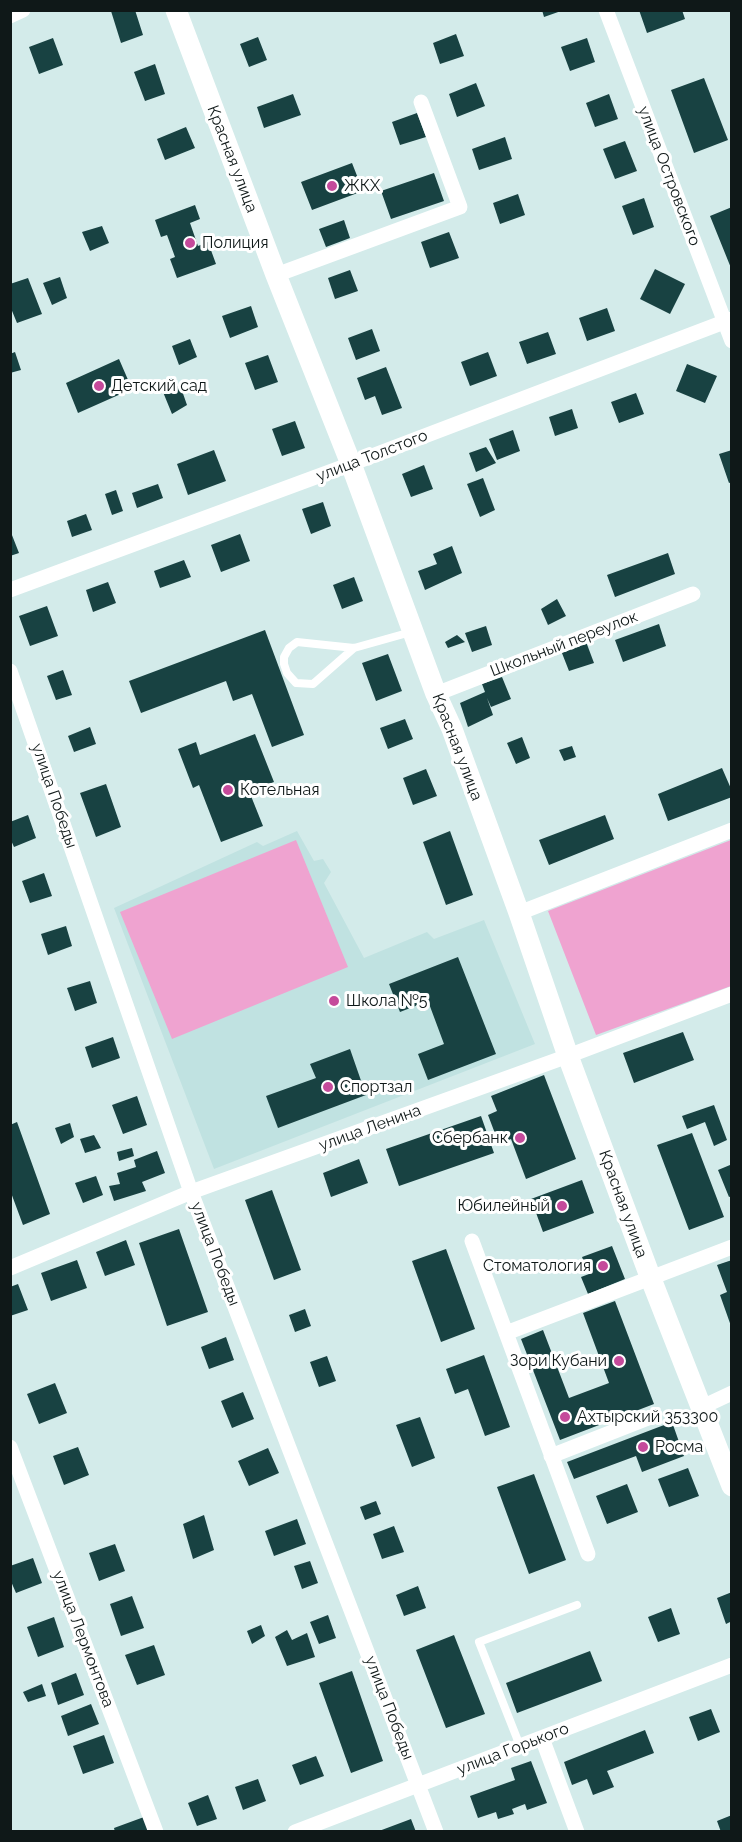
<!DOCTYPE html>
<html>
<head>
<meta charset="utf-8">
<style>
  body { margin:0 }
  #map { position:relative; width:742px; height:1842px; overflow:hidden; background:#d3ebea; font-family:Raleway,sans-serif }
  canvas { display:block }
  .frame { position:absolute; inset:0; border:12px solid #0f1818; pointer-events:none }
</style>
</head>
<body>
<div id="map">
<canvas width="742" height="1842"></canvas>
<div class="frame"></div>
</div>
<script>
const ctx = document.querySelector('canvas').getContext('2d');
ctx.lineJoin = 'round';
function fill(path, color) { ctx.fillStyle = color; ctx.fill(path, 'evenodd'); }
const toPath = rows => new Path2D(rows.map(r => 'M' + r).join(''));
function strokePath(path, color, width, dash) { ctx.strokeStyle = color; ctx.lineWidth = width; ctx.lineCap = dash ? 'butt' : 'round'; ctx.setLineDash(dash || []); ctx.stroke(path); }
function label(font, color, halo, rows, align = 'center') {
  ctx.font = font + ' Raleway,sans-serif'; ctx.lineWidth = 6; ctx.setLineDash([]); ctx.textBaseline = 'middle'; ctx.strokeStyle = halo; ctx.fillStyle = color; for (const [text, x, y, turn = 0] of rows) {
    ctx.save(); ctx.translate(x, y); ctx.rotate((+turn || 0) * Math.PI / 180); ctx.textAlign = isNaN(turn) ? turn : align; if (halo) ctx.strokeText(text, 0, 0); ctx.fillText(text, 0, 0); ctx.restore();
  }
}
fill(toPath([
  [297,831,314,861,323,859,331,872,324,883,364,958,427,932,434,939,484,920,535,1044,214,1169,114,908,257,842,263,846]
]), '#c0e2e1');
fill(toPath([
  [296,840,348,967,172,1039,120,912],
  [731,840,731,986,596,1035,548,911]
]), '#efa3d0');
fill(toPath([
  [113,10,135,10,143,35,121,43,111,11],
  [542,10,561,10,561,11,544,17],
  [639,10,682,10,685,19,647,33],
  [456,34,464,56,440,64,433,43],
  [258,37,267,60,249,67,240,44],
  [53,38,63,65,39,74,29,47],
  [587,38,595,62,570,71,561,47],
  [155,64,165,94,145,101,134,72],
  [704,78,728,140,694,153,671,90],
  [476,83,485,106,457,117,449,94],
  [293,94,301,115,264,128,257,107],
  [609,94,618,119,595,127,586,103],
  [417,113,426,137,400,145,392,122],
  [186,127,195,148,165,160,157,139],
  [505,137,512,159,479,170,472,149],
  [625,141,637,171,615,179,603,149],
  [352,163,363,191,312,210,301,182],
  [434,173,444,201,391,219,381,191],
  [518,194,525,215,500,224,493,203],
  [644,198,654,227,633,235,622,206],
  [195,205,200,219,190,223,198,246,208,242,216,264,177,278,170,259,175,257,167,235,161,237,155,220],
  [732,207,732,268,731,268,710,216],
  [344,220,350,238,326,247,319,229],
  [102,226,109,243,90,251,82,232],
  [449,232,459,258,430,268,421,242],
  [655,269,685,284,670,314,640,299],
  [350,270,358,291,335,299,328,278],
  [60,277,67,298,52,305,43,283],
  [28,278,42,314,17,323,10,306,10,284],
  [251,306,258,327,230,338,222,316],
  [607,308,615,331,587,341,579,318],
  [372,329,380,351,356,360,348,338],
  [548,332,556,354,527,364,519,342],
  [190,339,197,357,179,365,172,346],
  [15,352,21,370,10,373,10,354],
  [488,352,497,376,470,386,461,362],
  [268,355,278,382,255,390,245,363],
  [119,359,132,389,78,413,66,383],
  [687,364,717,376,705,403,676,391],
  [386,367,402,408,382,415,375,396,365,400,357,378],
  [180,385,187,405,172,414,163,392],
  [636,393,644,414,619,423,611,402],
  [572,409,578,428,555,436,549,417],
  [295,421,305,448,282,456,272,429],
  [513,430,520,451,497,460,489,439],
  [486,447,496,463,476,472,469,453],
  [214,450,226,481,188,495,177,464],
  [732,450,732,482,729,483,719,454],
  [424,465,433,489,411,497,402,474],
  [483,478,495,510,480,517,467,484],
  [158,484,163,498,137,508,132,493],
  [116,490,123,511,112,515,105,494],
  [323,502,331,526,311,534,302,509],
  [86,514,92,530,72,537,67,521],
  [10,530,19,553,10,556],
  [240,534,250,561,221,572,211,545],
  [452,546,462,573,425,590,418,571,437,564,433,554],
  [668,553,675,574,615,597,607,575],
  [184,560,191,577,160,588,154,571],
  [354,577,363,601,342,609,333,585],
  [108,582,116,603,93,612,86,590],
  [557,599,566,616,548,625,541,609],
  [47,606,58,636,30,646,19,616],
  [659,624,666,646,623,662,615,640],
  [486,626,492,645,472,652,465,633],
  [265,630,304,735,272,747,252,694,233,701,226,681,141,713,129,681],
  [457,635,465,642,448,648,445,642],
  [585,639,594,663,569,671,560,648],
  [388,654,402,691,376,701,362,663],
  [63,670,72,695,56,700,47,676],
  [502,677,511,699,491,707,487,698,493,715,468,727,460,703,485,692,482,684],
  [405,719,413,739,388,749,380,728],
  [90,727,96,744,74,752,68,736],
  [255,734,274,782,249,791,263,826,221,842,199,785,193,788,178,749,196,742,200,755],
  [522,737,530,758,516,764,507,743],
  [572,746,576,757,564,761,559,750],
  [722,768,732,791,732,797,668,821,658,794],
  [426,769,437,796,413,805,403,778],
  [106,784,121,827,96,837,80,793],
  [28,815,36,838,14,847,10,838,10,822],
  [605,815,614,839,549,865,539,840],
  [450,831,473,895,446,905,423,842],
  [44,873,52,896,30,903,22,881],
  [66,926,72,946,48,955,41,934],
  [458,957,496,1054,428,1080,418,1054,444,1044,428,1001,400,1012,389,984],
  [90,981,97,1003,75,1011,67,988],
  [683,1032,694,1060,634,1083,623,1053],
  [113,1037,120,1058,92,1068,85,1047],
  [350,1049,366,1095,278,1128,266,1096,316,1078,310,1064],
  [544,1075,576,1159,526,1179,511,1139,499,1144,488,1115,497,1111,491,1096],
  [137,1096,147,1125,123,1134,112,1105],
  [714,1105,727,1140,714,1146,705,1122,687,1129,682,1116],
  [481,1116,494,1153,399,1186,386,1149],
  [17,1122,50,1214,23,1225,10,1190,10,1125],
  [70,1123,74,1137,61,1144,55,1128],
  [692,1133,724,1217,689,1230,657,1145],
  [94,1135,101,1148,85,1153,80,1139],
  [132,1148,134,1156,119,1161,117,1152],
  [157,1151,165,1173,142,1182,146,1191,114,1201,109,1186,120,1184,117,1173,136,1167,134,1160],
  [359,1159,368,1183,331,1197,323,1173],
  [730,1165,732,1170,732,1196,729,1197,718,1170],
  [96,1176,103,1195,83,1203,75,1183],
  [582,1180,594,1213,543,1232,531,1199],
  [272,1190,301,1270,274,1280,245,1200],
  [179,1229,208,1312,167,1326,139,1243],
  [126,1240,135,1265,105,1276,96,1252],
  [612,1246,625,1279,588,1294,581,1277,589,1274,582,1257],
  [446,1249,475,1329,441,1342,412,1261],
  [77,1260,87,1288,51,1301,41,1273],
  [732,1260,732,1326,731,1326,720,1295,727,1292,717,1265],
  [18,1284,28,1310,10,1316,10,1287],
  [615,1301,654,1404,560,1440,521,1339,543,1330,569,1398,609,1383,583,1313],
  [305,1309,311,1326,295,1332,289,1315],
  [226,1337,234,1360,209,1369,201,1347],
  [484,1355,510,1427,485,1436,468,1389,455,1394,446,1369],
  [327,1356,336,1381,319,1387,310,1362],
  [55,1383,67,1413,39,1424,27,1394],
  [243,1392,254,1419,232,1428,221,1401],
  [420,1417,435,1458,412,1467,396,1425],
  [672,1422,684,1456,642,1472,636,1456,574,1479,567,1462],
  [78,1447,89,1475,64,1485,53,1456],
  [268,1448,279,1473,249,1486,238,1461],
  [688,1468,699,1496,669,1507,658,1479],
  [534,1474,566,1560,529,1574,497,1487],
  [627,1484,638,1512,607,1524,596,1496],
  [376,1501,381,1514,365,1520,360,1507],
  [204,1515,214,1550,193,1559,183,1524],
  [297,1519,306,1544,274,1556,265,1531],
  [394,1526,404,1552,382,1559,373,1534],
  [115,1544,125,1571,99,1581,89,1553],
  [33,1558,42,1583,16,1593,10,1579,10,1566],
  [310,1561,318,1583,302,1589,294,1566],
  [418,1586,426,1608,404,1616,396,1595],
  [732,1592,732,1621,726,1624,717,1598],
  [132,1596,144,1628,121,1636,110,1604],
  [671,1608,680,1634,658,1642,648,1617],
  [328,1615,336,1638,319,1644,310,1622],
  [54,1617,64,1647,38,1657,27,1627],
  [261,1625,265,1636,252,1644,247,1631],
  [287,1630,292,1640,307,1633,315,1657,287,1666,275,1637],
  [454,1635,485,1714,446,1728,416,1650],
  [154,1645,165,1675,137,1685,125,1655],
  [590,1651,602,1681,517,1713,506,1683],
  [352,1671,383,1761,351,1773,319,1683],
  [76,1673,84,1695,58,1705,51,1683],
  [42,1684,46,1696,28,1702,23,1692],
  [91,1704,99,1724,68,1736,61,1716],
  [711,1709,720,1732,698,1741,689,1717],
  [645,1730,654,1753,607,1771,614,1787,593,1795,587,1779,572,1785,564,1762],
  [104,1735,114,1763,83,1774,73,1746],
  [316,1756,324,1776,300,1785,292,1765],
  [531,1761,547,1803,527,1810,525,1804,512,1809,514,1814,498,1819,496,1812,478,1818,470,1796,515,1780,511,1768],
  [258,1779,266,1801,243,1810,235,1787],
  [208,1795,217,1819,197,1826,188,1803],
  [732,1815,732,1832,721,1832,717,1821],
  [144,1817,150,1832,115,1832,114,1828],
  [411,1819,416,1832,379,1832,379,1831]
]), '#184242');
strokePath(toPath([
  [354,648,313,684,296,683,287,673,284,664,284,657,289,648,297,642,354,648,411,632],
  [520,1746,479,1642,577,1605]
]), '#fff', 8);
strokePath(toPath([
  [606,10,732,341],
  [10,16,23,10],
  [276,275,460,207,421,102],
  [10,590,351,464,732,319],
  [10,671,191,1192,436,1832],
  [436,694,693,594],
  [519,913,732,830],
  [472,1241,588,1554],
  [10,1268,191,1192,568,1056,732,994],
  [506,1333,732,1247],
  [700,1408,732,1393],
  [10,1447,156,1832],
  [551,1456,648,1418],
  [542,1738,577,1832],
  [295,1832,732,1665]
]), '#fff', 15);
strokePath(toPath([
  [176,10,276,275,351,464,436,694,452,729,519,913,568,1056,651,1279,732,1486]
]), '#fff', 21);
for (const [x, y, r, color] of [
  [332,186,6,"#c54a9b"],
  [190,243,6,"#c54a9b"],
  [99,386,6,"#c54a9b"],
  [228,790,6,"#c54a9b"],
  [334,1001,6,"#c54a9b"],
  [328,1087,6,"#c54a9b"],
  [520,1138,6,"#c54a9b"],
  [562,1206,6,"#c54a9b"],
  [603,1266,6,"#c54a9b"],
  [619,1361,6,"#c54a9b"],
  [565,1417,6,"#c54a9b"],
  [643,1447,6,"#c54a9b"]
]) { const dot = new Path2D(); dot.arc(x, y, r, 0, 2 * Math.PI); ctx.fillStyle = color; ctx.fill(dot); strokePath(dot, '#fff', 2); }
label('16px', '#0f1818', '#fff', [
  ["Красная улица",232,159,69],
  ["улица Островского",669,176,69],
  ["улица Толстого",372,456,-21],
  ["Школьный переулок",564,644,-21],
  ["Красная улица",457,747,69],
  ["улица Победы",54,796,71],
  ["улица Ленина",370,1128,-20],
  ["Красная улица",623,1204,70],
  ["улица Победы",215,1254,69],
  ["улица Лермонтова",83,1639,69],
  ["улица Победы",389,1708,69],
  ["улица Горького",513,1749,-21]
]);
label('16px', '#0f1818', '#fff', [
  ["ЖКХ",344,186],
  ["Полиция",202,243],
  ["Детский сад",111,386],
  ["Котельная",240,790],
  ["Школа №5",346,1001],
  ["Спортзал",340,1087],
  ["Сбербанк",508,1138,"right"],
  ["Юбилейный",550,1206,"right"],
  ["Стоматология",591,1266,"right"],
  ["Зори Кубани",607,1361,"right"],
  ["Ахтырский 353300",577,1417],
  ["Росма",655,1447]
], 'left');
</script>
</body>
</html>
